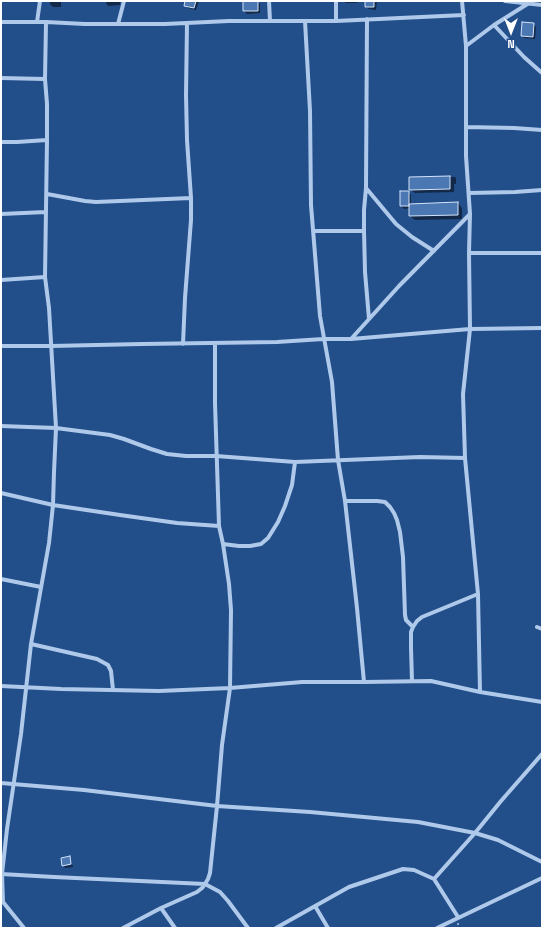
<!DOCTYPE html>
<html>
<head>
<meta charset="utf-8">
<style>
  body { margin:0 }
  #map { position:relative; width:543px; height:929px; overflow:hidden; background:#224e8a; font-family:"Space Grotesk",sans-serif }
  canvas { display:block }
  .frame { position:absolute; inset:0; border:2px solid #fff; pointer-events:none }
  .north { position:absolute; left:491px; top:12px; width:40px; height:40px; -webkit-text-stroke:3px #224e8a; paint-order:stroke; rotate:180deg; font-size:11px; font-weight:700; line-height:16px; text-align:center; color:#fff }
  .north::after { content:''; display:block; margin:auto; width:14px; height:18px; background:#fff; clip-path:polygon(50% 0,100% 100%,50% 72%,0 100%) }
</style>
</head>
<body>
<div id="map">
<canvas width="543" height="929"></canvas>
<div class="frame"></div>
<div class="north">N</div>
</div>
<script>
const ctx = document.querySelector('canvas').getContext('2d');
ctx.lineJoin = 'round';
function fill(path, color) { ctx.fillStyle = color; ctx.fill(path, 'evenodd'); }
const toPath = rows => new Path2D(rows.map(r => 'M' + r).join(''));
function strokePath(path, color, width, dash) { ctx.strokeStyle = color; ctx.lineWidth = width; ctx.lineCap = dash ? 'butt' : 'round'; ctx.setLineDash(dash || []); ctx.stroke(path); }
fill(toPath([
  [50,1,61,1,61,7,53,7,50,4],
  [106,1,120,1,120,5,108,6,106,3],
  [186,1,199,1,196,10,188,8,185,5],
  [344,1,357,1,357,3,346,3],
  [366,1,377,1,376,10,369,9,366,7],
  [257,2,260,4,260,13,247,14,244,11],
  [533,24,536,27,535,39,524,38,522,35],
  [455,177,456,178,456,184,454,184,454,192,415,193,410,189,410,178],
  [408,192,411,195,411,205,458,203,462,208,462,219,415,220,410,216,410,208,404,209,401,206],
  [73,865,73,867,65,868,64,866]
]), '#0007');
const building = toPath([
  [185,1,196,1,194,8,184,6,185,1],
  [243,1,258,1,258,11,243,11,243,1],
  [365,1,374,1,374,7,365,7,365,1],
  [522,22,534,23,533,37,521,36,522,22],
  [450,176,450,189,409,190,409,177,450,176],
  [400,191,409,191,409,206,400,206,400,191],
  [458,202,458,215,409,216,409,204,458,202],
  [70,856,71,864,62,866,61,858,70,856]
]);
fill(building, '#4b77b2');
strokePath(building, '#d4e3f8', 1);
strokePath(toPath([
  [458,923,458,928]
]), '#afc9ea', 1.5, [2, 3]);
strokePath(toPath([
  [269,1,270,21],
  [462,1,466,46,466,156,470,214,469,253,470,329,463,394,465,458,478,594,480,692],
  [505,1,542,5],
  [367,19,366,188,364,210,364,231,365,272,369,319],
  [305,21,310,111,311,205,320,316,332,382,338,460,345,501,357,608,364,682],
  [336,21,336,1],
  [1,22,46,22,85,24,165,24,229,21,336,21,464,15],
  [37,22,40,1],
  [118,24,124,1],
  [494,25,524,57,542,73],
  [466,46,494,25,529,3],
  [1,78,45,79],
  [466,127,514,128,542,130],
  [1,142,17,142,47,140],
  [366,188,396,224,412,237,434,251],
  [469,193,515,192,542,190],
  [47,194,85,201,96,202,191,198],
  [1,214,46,212],
  [314,231,364,231],
  [469,253,542,253],
  [1,280,45,277],
  [351,339,399,286,470,214],
  [183,344,185,298,191,220,191,198,187,140,186,95,187,23],
  [1,346,51,346,142,344,277,342,323,339,351,339,470,329,542,328],
  [1,426,56,428,110,435,124,439,151,449,167,454,186,456,216,456,295,462,420,457,465,458],
  [1,493,53,505,120,515,177,523,219,526],
  [345,501,377,501,385,502,390,507,394,513,397,520,400,532,403,557,405,615,406,620,413,627],
  [223,544,239,546,250,546,261,544,268,538,278,522,285,506,292,485,295,462],
  [1,579,41,587],
  [537,627,542,629],
  [31,644,97,659,108,665,111,671,113,690],
  [412,681,411,648,411,632,413,627,417,621,422,617,478,594],
  [1,686,61,689,159,691,230,688,302,682,364,682,431,681,480,692,542,702],
  [1,783,84,790,217,806,310,812,418,822,475,833,498,840,542,862],
  [1,874,54,877,205,884,220,892,228,901,248,928],
  [434,879,475,833,501,801,542,754],
  [315,906,328,928],
  [161,908,175,928],
  [24,928,3,902,2,874,7,829,21,734,31,644,49,543,53,505,54,472,56,428,49,308,45,277,47,140,47,104,45,79,46,22],
  [123,928,161,908,197,892,202,888,205,884,208,879,210,873,217,806,222,745,230,688,231,610,229,584,223,544,219,526,215,403,215,344],
  [276,928,349,887,403,869,414,870,434,879,458,917],
  [437,928,542,878]
]), '#afc9ea', 4);
</script>
</body>
</html>
